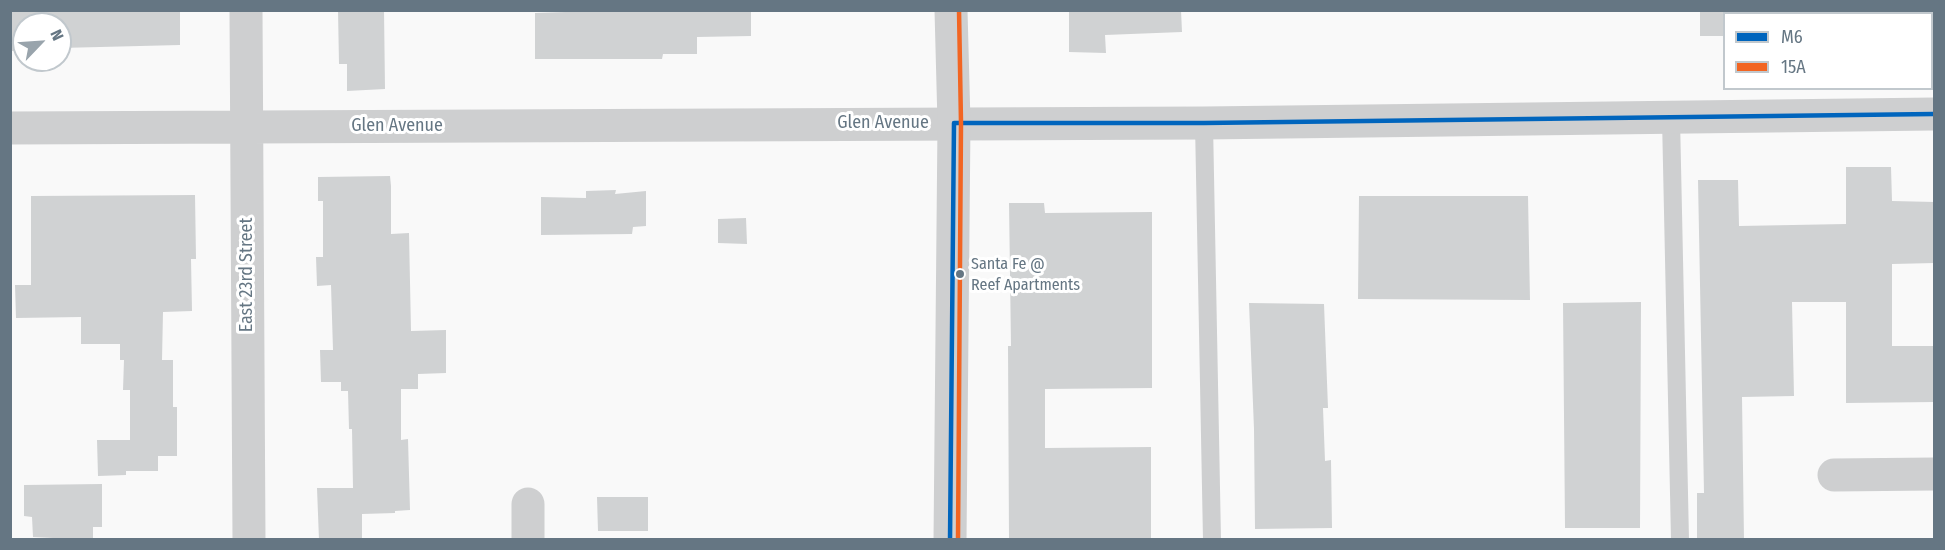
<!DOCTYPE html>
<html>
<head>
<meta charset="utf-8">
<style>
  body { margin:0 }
  #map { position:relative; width:1945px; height:550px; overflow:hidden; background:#f9f9f9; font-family:"Fira Sans Condensed",sans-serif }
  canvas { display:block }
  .frame { position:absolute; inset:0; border:12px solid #657683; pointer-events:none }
  .legend { position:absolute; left:1723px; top:12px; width:210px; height:78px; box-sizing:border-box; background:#fff; border:2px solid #c1c8cd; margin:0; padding:8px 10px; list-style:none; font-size:18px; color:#657683 }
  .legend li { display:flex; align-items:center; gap:12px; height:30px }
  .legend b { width:30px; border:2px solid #c1c8cd }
  .north { position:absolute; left:12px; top:12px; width:60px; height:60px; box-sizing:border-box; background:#fff; border:2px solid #c1c8cd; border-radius:50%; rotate:65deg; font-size:16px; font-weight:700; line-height:24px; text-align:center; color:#657683 }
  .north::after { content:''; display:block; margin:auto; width:21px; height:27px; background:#99a4ac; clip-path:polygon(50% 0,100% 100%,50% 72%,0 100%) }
</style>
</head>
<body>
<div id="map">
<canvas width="1945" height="550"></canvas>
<div class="frame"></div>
<ul class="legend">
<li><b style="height:8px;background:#0065bd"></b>M6</li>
<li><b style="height:8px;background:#f26522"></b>15A</li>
</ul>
<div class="north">N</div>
</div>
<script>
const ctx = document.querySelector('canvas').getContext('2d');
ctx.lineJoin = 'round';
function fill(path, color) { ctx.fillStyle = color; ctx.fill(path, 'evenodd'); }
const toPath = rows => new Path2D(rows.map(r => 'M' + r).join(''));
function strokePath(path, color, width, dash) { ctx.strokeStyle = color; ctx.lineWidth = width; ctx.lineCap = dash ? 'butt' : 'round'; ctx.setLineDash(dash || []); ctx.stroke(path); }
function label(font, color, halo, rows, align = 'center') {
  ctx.font = font + ' "Fira Sans Condensed",sans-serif'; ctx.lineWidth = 6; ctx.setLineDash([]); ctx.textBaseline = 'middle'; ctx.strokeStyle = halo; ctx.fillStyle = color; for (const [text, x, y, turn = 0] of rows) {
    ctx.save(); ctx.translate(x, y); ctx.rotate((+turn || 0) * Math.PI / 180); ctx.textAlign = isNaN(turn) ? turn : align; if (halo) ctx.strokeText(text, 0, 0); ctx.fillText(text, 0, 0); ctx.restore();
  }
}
fill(toPath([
  [10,10,180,10,180,45,60,48,60,24,24,24,24,50,12,51],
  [338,10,384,10,385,89,347,91,347,64,339,64],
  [626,10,751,10,751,36,697,37,697,54,663,54,662,59,535,59,535,13],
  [1069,10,1181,10,1182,32,1105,35,1106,53,1069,52],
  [1700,10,1725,10,1725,36,1700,36],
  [1846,167,1891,167,1892,201,1935,202,1935,263,1892,264,1892,346,1935,346,1935,402,1846,403,1846,302,1792,302,1794,396,1742,397,1744,540,1697,540,1697,493,1704,493,1698,180,1738,180,1739,226,1846,224],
  [390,176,391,186,391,234,409,233,411,331,446,330,446,373,418,374,418,389,401,389,401,440,408,439,410,510,395,511,395,513,362,514,362,540,319,540,317,488,353,488,352,429,349,429,348,391,341,391,341,382,321,382,320,350,333,350,331,285,317,286,316,257,323,257,323,201,318,201,318,177],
  [616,190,615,194,646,191,646,226,633,227,632,234,541,235,541,197,586,198,586,191],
  [195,195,196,259,191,259,192,311,163,312,162,360,173,360,173,407,177,407,177,456,158,456,158,471,126,471,126,475,98,476,97,440,130,440,130,390,123,390,124,360,120,360,120,344,81,344,81,317,16,318,15,285,31,285,31,196],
  [1359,196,1528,196,1530,300,1358,299],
  [1009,203,1044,203,1045,213,1152,212,1152,388,1045,389,1045,448,1151,447,1151,540,1009,540,1008,346,1011,346],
  [746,218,747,244,718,243,718,219],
  [1641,302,1640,528,1565,528,1563,303],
  [1249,303,1324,304,1328,408,1323,408,1325,461,1331,460,1332,528,1255,529,1254,429],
  [102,484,102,527,93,527,93,540,33,537,32,517,24,516,24,485],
  [597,497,648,497,648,531,598,531]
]), '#d0d2d3');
strokePath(toPath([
  [1671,118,1680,540],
  [1204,123,1212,540]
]), '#cecfd0', 18);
strokePath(toPath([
  [246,10,249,540],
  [1886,10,1886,14],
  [10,128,1204,123,1934,114],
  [1834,475,1934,474],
  [528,504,528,540]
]), '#cecfd0', 33);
strokePath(toPath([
  [950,540,954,123,951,10]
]), '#cecfd0', 33);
strokePath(toPath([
  [950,540,954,123,1204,123,1934,114]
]), '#0065bd', 4.5);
strokePath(toPath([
  [958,540,961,123,959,10]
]), '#f26522', 4.5);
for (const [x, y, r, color] of [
  [960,274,5,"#657683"]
]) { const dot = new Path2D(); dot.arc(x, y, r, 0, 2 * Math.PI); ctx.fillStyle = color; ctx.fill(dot); strokePath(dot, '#fff', 2); }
label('16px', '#657683', '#fff', [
  ["Santa Fe @",971,265],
  ["Reef Apartments",971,286]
], 'left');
label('18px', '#657683', '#fff', [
  ["Glen Avenue",883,123],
  ["Glen Avenue",397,126],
  ["East 23rd Street",247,275,-90]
]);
</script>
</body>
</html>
